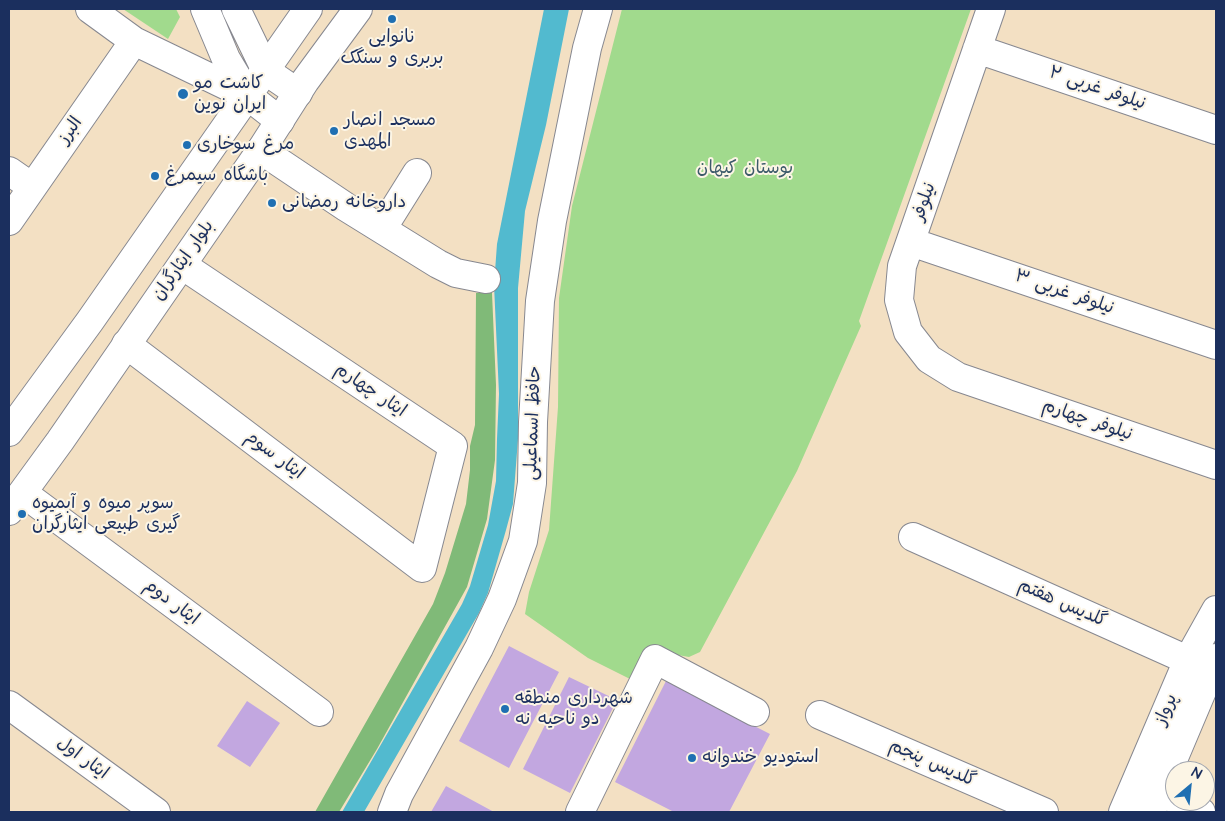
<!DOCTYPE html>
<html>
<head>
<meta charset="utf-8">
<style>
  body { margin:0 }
  #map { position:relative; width:1225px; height:821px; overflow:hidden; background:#f3e0c3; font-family:"Architects Daughter",sans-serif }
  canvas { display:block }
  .frame { position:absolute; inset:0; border:10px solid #1b2f5e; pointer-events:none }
  .north { position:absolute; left:1165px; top:761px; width:50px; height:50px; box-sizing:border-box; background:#fcf5e5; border:1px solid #a2a6af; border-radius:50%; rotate:28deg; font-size:14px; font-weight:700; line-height:20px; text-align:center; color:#1b2f5e }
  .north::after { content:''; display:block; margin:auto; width:18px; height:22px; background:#1f6fb2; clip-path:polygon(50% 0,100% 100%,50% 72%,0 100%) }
</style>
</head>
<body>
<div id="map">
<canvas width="1225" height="821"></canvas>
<div class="frame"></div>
<div class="north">N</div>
</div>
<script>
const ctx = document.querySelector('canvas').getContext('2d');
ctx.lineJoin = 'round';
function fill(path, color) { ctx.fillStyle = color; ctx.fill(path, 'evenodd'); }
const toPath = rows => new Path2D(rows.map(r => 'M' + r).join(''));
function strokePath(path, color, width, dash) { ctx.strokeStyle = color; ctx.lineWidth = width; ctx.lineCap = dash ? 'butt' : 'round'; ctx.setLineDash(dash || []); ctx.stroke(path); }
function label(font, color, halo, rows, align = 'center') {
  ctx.font = font + ' "Architects Daughter","Playpen Sans Arabic",sans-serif'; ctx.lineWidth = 4; ctx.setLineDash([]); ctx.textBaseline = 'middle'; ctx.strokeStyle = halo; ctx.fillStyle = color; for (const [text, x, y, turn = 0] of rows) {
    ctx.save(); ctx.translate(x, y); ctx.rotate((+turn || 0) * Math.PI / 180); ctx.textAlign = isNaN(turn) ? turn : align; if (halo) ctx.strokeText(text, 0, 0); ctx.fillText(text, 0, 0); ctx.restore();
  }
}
fill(toPath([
  [123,9,176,9,180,17,168,39],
  [622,9,971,9,859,321,861,326,797,471,700,652,689,657,655,651,638,683,588,658,525,614,529,592,549,530,558,407,559,298,572,206]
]), '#a1da8d');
fill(toPath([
  [476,293,492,293,496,385,495,460,487,519,467,587,377,749,339,812,315,812,433,604,445,573,466,504,470,470,470,446,475,425]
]), '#80ba78');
fill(toPath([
  [544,9,569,9,546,125,525,211,518,288,518,439,513,504,506,530,488,593,479,613,364,812,342,812,462,604,470,586,488,525,496,481,497,439,499,394,494,285,497,244]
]), '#52bacf');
fill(toPath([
  [509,646,559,672,509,768,459,741],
  [569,677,617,700,570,793,523,769],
  [666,681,770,734,729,812,674,812,615,782],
  [247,701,280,723,250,767,217,746],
  [446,786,494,812,431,812]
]), '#c2a7e0');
const minor = toPath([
  [90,9,134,41,248,96,280,121],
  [205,9,226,59,248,96],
  [236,9,266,71,298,93],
  [991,9,902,266,899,300,908,332,929,359,958,377,1216,465],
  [977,49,1216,130],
  [261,150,346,207,438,264,456,273,486,279],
  [9,171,32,187],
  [9,221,134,41],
  [382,229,417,173],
  [911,242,1216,345],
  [126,344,422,568,453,446,182,265],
  [23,493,319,712],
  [913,537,1212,671],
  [9,705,156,812],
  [820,715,1044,812],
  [1177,801,1201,812],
  [392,812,399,794,479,648,502,599,523,541,532,483,533,422,540,301,552,221,587,48,598,9],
  [580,812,655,659,755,712],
  [1123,812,1188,660,1216,610],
  [1151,812,1216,658]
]);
const major = toPath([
  [9,432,90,321,308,9],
  [9,511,60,441,261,150,305,81,358,9]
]);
strokePath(minor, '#878890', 30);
strokePath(major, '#878890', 30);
strokePath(minor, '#fff', 28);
strokePath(major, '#fff', 28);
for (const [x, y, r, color] of [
  [392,19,5,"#1f6fb2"],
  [183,94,6,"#1f6fb2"],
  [334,131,5,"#1f6fb2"],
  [187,145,5,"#1f6fb2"],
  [155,176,5,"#1f6fb2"],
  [272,203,5,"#1f6fb2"],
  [22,514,5,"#1f6fb2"],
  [505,709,5,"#1f6fb2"],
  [692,758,5,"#1f6fb2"]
]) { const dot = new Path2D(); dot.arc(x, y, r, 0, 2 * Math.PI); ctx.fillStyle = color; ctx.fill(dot); strokePath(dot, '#fcf5e5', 2); }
label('18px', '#1b2f5e', '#fcf5e5', [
  ["نانوایی",392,38,"center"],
  ["بربری و سنگک",392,59,"center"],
  ["کاشت مو",194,84],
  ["ایران نوین",194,105],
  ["مسجد انصار",344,121],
  ["المهدی",344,142],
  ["مرغ سوخاری",197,145],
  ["باشگاه سیمرغ",165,176],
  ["داروخانه رمضانی",282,203],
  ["سوپر میوه و آبمیوه",32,504],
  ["گیری طبیعی ایثارگران",32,525],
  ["شهرداری منطقه",515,699],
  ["دو ناحیه نه",515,720],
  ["استودیو خندوانه",702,758]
], 'left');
label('18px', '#1b2f5e', '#fcf5e5', [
  ["نیلوفر غربی ۲",1097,89,19],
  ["البرز",71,131,-55],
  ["نیلوفر",925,202,-71],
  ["بلوار ایثارگران",184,261,-55],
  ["نیلوفر غربی ۳",1064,293,19],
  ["ایثار چهارم",370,391,34],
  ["نیلوفر چهارم",1087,421,19],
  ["حافظ اسماعیلی",534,423,-88],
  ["ایثار سوم",274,456,37],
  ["ایثار دوم",171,603,37],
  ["گلدیس هفتم",1062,604,24],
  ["پرواز",1167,710,-67],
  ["ایثار اول",82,759,36],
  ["گلدیس پنجم",932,764,24]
]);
label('18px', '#3c5a6a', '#fcf5e5', [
  ["بوستان کیهان",745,169]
]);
</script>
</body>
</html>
